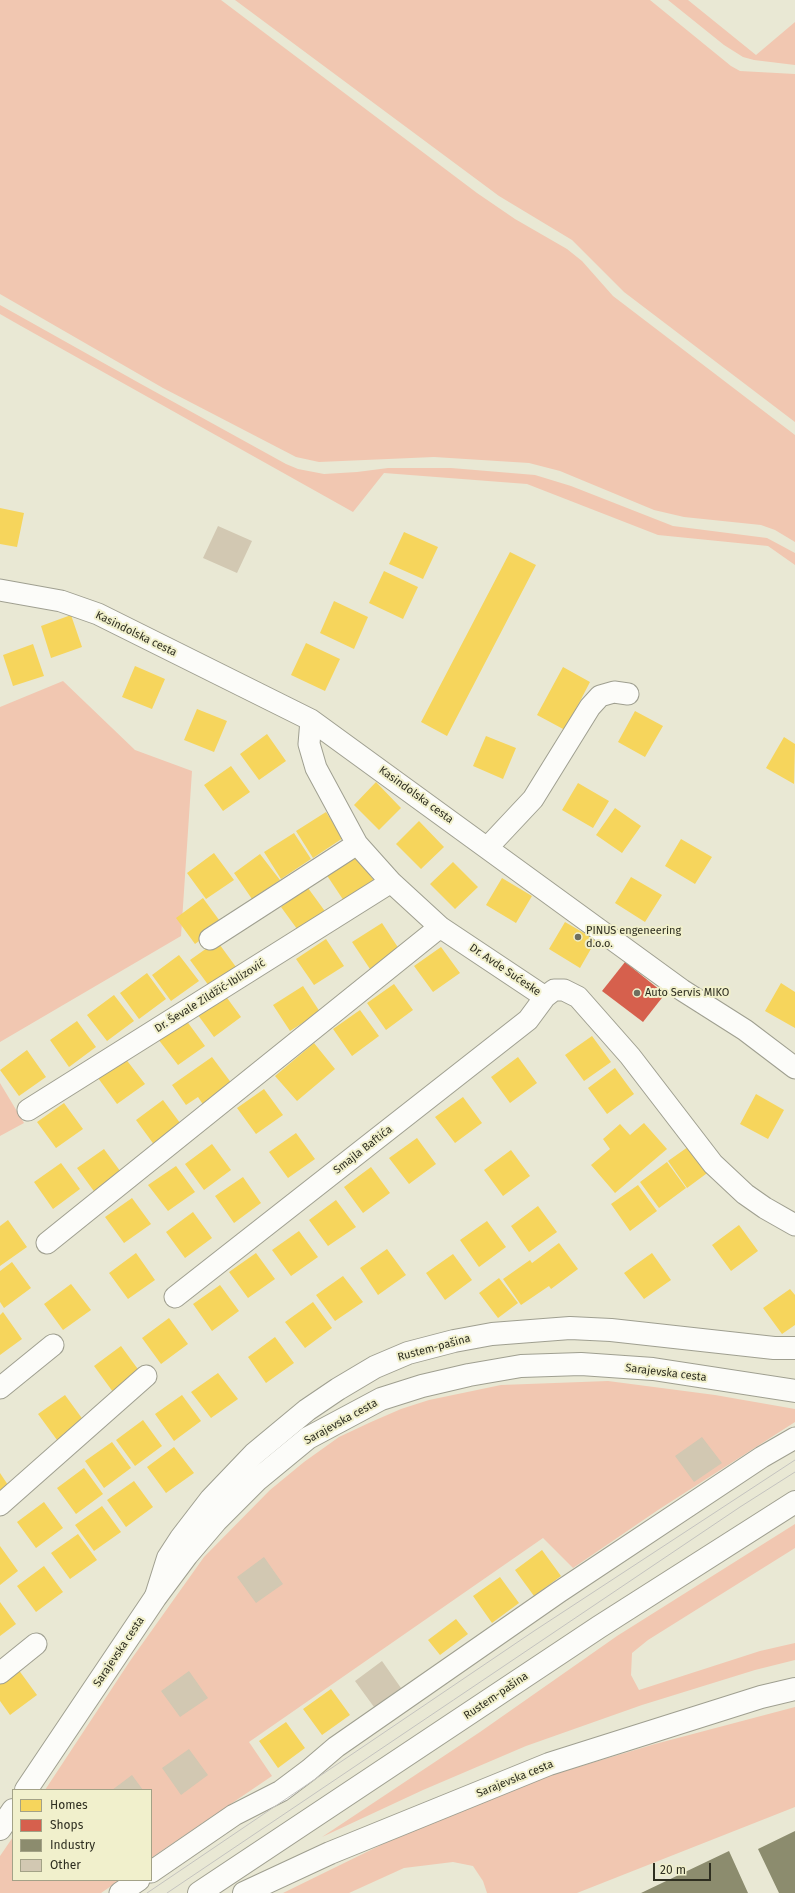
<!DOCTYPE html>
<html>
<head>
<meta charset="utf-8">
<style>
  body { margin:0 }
  #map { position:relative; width:795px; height:1893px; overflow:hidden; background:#e9e8d4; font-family:"Fira Sans",sans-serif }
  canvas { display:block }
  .legend { position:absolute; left:12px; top:1789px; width:140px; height:92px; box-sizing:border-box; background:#f1f0cc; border:1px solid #a3a287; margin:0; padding:5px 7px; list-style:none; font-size:12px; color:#2e2e20 }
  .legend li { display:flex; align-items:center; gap:8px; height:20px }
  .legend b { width:20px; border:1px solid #a3a287 }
  .scale { position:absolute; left:653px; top:1863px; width:58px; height:18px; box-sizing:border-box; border:2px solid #2e2e20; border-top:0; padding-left:5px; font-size:12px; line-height:14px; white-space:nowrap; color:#2e2e20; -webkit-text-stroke:3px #f1f0cc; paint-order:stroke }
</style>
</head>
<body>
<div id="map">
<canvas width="795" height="1893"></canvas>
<ul class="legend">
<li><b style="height:11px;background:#f6d55c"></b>Homes</li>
<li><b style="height:11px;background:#d6604d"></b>Shops</li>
<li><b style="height:11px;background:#8c8c6e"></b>Industry</li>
<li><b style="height:11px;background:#d2c8b2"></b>Other</li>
</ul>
<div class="scale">20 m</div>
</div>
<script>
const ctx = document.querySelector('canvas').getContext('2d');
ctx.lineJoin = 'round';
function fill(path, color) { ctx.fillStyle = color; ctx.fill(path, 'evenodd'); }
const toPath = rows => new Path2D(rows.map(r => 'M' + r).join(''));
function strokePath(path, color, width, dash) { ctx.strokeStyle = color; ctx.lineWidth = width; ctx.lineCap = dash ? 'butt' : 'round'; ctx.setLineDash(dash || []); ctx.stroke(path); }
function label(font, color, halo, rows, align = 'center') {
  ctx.font = font + ' "Fira Sans",sans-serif'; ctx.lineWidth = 4; ctx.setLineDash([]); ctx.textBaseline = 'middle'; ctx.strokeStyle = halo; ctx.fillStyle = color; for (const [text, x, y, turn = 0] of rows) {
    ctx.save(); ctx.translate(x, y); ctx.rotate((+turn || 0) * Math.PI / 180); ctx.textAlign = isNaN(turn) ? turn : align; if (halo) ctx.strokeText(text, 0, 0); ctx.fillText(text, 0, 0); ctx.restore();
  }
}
fill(toPath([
  [0,0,221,0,477,193,515,219,567,249,582,261,613,296,795,435,795,542,775,530,761,525,684,517,654,510,560,471,529,463,434,457,319,462,296,457,163,388,0,294],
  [235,0,650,0,731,66,740,71,795,74,795,422,624,292,572,240,499,196],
  [668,0,688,0,756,55,795,22,795,65,754,60,743,57,724,45],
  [0,305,141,384,286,464,298,469,324,474,357,472,388,468,451,468,535,475,571,486,673,526,767,538,795,553,795,565,768,546,658,535,527,484,384,473,353,512,21,326,0,314],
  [63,681,135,750,192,771,181,936,0,1042,0,707],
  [0,1083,24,1123,0,1136],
  [608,1381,715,1395,795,1409,795,1422,658,1510,573,1568,543,1538,249,1742,272,1776,151,1858,151,1790,45,1790,130,1661,204,1557,270,1490,304,1462,339,1437,371,1422,401,1409,429,1400,501,1385],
  [795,1524,795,1548,648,1640,632,1653,631,1675,639,1690,760,1651,795,1643,795,1660,755,1670,642,1705,526,1746,423,1790,322,1837,480,1732,617,1636],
  [795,1707,795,1807,577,1893,487,1893,483,1881,473,1866,453,1862,404,1868,349,1893,283,1893,438,1817,538,1779,655,1744],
  [13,1837,13,1880,120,1880,101,1893,0,1893,0,1856]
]), '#f1c7b1');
fill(toPath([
  [0,508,24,513,17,547,0,544],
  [404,532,438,547,423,579,389,564],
  [510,552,536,565,447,736,421,722],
  [384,571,418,587,403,619,369,603],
  [334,601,368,617,354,649,320,633],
  [71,615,82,647,51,658,41,626],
  [306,643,340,659,325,691,291,675],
  [33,644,44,676,13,686,3,655],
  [135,666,165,679,152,709,122,697],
  [563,667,590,682,565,730,537,715],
  [197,709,227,721,214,752,184,740],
  [635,711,663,726,645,757,618,742],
  [267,734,286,761,259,780,240,754],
  [486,736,516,748,503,779,473,766],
  [784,737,795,744,794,784,766,768],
  [231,766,250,792,223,811,204,785],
  [376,782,401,808,379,830,354,805],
  [578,783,609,801,593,828,562,810],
  [615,808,641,826,622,853,596,835],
  [326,812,343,838,313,858,296,831],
  [419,821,444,847,421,869,396,844],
  [294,833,311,859,281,879,264,852],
  [681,839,712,857,695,884,665,866],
  [214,853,234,880,206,899,187,873],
  [260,854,280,880,252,899,234,873],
  [356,855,374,881,344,901,326,874],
  [453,862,478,887,455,909,430,884],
  [631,877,662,895,645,922,615,903],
  [502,878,532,896,516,923,486,905],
  [308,888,327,914,300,933,281,907],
  [203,898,222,924,195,944,176,918],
  [565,922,596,940,580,968,549,949],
  [382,923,399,949,370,969,352,942],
  [326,939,344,966,314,985,296,959],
  [217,941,236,967,209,986,190,960],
  [441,947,460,973,433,992,414,966],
  [179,955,199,981,171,1001,152,975],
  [147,973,166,999,139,1019,120,993],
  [781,983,795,992,795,1028,765,1011],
  [394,984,413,1010,386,1030,367,1003],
  [303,986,320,1012,290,1031,273,1005],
  [222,991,241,1017,214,1037,195,1011],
  [114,995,134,1021,107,1041,87,1015],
  [360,1010,379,1036,352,1056,333,1029],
  [186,1020,205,1046,178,1065,158,1039],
  [77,1021,96,1047,69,1067,50,1040],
  [592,1036,611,1062,584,1081,565,1055],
  [314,1043,335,1069,297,1101,275,1076],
  [27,1050,46,1077,19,1096,0,1070],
  [212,1057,235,1088,206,1109,198,1097,186,1105,172,1085],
  [518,1057,537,1083,510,1103,491,1077],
  [125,1058,145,1084,117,1104,98,1078],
  [615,1068,634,1094,607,1114,588,1088],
  [264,1089,283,1115,256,1134,237,1108],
  [756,1094,784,1110,768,1139,740,1124],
  [463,1097,482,1123,455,1143,435,1117],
  [163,1100,183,1127,155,1146,136,1120],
  [64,1103,83,1129,56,1148,37,1122],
  [644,1123,667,1149,615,1193,591,1165,610,1149,603,1139,620,1124,630,1135],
  [296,1133,315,1159,288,1178,269,1152],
  [417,1138,436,1164,409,1184,389,1158],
  [695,1142,714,1168,687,1188,668,1161],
  [212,1144,231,1170,204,1190,185,1164],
  [104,1149,123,1175,96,1194,77,1168],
  [511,1150,530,1176,503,1196,484,1170],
  [667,1162,686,1188,659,1208,640,1182],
  [61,1163,80,1189,53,1209,34,1182],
  [176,1166,195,1192,168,1211,148,1185],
  [371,1167,390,1193,363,1213,344,1187],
  [243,1177,261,1203,234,1223,215,1196],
  [638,1185,657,1211,630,1231,611,1204],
  [132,1198,151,1224,124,1243,105,1217],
  [336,1200,356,1227,328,1246,309,1220],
  [538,1206,557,1232,529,1252,511,1226],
  [193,1212,212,1238,185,1258,166,1232],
  [8,1220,27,1247,0,1266,0,1226],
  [487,1221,506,1247,479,1267,460,1240],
  [739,1225,758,1251,731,1271,712,1245],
  [299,1231,318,1257,291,1276,272,1250],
  [559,1243,578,1269,551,1289,549,1286,521,1305,503,1279,530,1260,532,1263],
  [387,1249,406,1275,378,1295,360,1268],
  [136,1253,155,1280,128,1299,109,1273],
  [256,1253,275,1279,248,1298,229,1272],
  [652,1253,671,1280,644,1299,624,1273],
  [453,1254,472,1280,445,1300,426,1273],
  [12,1262,31,1288,4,1308,0,1302,0,1271],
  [343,1276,363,1302,335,1321,316,1295],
  [499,1278,518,1303,498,1318,479,1293],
  [71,1284,91,1310,63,1330,44,1304],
  [220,1285,239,1311,212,1331,193,1304],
  [790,1289,795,1295,795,1325,782,1334,763,1308],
  [313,1302,332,1328,305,1348,285,1322],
  [3,1312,22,1339,0,1355,0,1315],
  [169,1318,188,1344,161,1364,142,1338],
  [275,1337,294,1363,266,1383,248,1357],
  [121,1346,140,1372,113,1392,94,1366],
  [218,1373,238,1399,211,1418,191,1392],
  [65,1395,84,1421,57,1440,38,1414],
  [182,1395,201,1421,174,1441,155,1414],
  [143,1420,162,1446,135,1466,116,1440],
  [112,1442,131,1468,104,1488,85,1461],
  [174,1447,194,1473,166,1493,147,1467],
  [84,1468,103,1494,76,1514,57,1488],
  [0,1473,8,1485,0,1491],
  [134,1481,153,1507,126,1527,107,1500],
  [44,1502,63,1528,36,1548,17,1522],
  [102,1506,121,1532,94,1551,75,1525],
  [78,1534,97,1560,70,1579,51,1553],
  [0,1546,18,1571,0,1585],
  [542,1550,561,1576,534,1596,515,1570],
  [44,1566,63,1592,36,1612,17,1586],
  [500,1577,519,1603,492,1623,473,1596],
  [0,1602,16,1624,0,1636],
  [456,1619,468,1634,440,1655,428,1640],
  [18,1669,37,1695,10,1715,0,1701,0,1682],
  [331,1689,350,1715,322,1735,303,1709],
  [286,1722,305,1748,278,1768,259,1741]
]), '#f6d55c');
fill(toPath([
  [625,962,665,994,643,1022,602,991]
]), '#d6604d');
fill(toPath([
  [795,1831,795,1893,779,1893,758,1849],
  [729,1851,748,1893,641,1893]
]), '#8c8c6e');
fill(toPath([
  [218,526,252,541,237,573,203,558],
  [702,1437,722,1463,694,1482,675,1456],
  [264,1557,283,1584,256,1603,237,1577],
  [382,1661,401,1688,374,1707,355,1681],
  [189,1671,208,1698,180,1717,161,1691],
  [189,1749,208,1775,181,1795,162,1768],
  [132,1775,143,1790,112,1790]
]), '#d2c8b2');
const street = toPath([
  [0,590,61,601,98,614,311,720,682,990,745,1030,795,1068],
  [311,720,309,744,316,768,357,844,391,882,440,927,545,997,554,990,564,990,578,997,630,1056,713,1164,745,1194,765,1208,795,1225],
  [487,848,533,799,590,707,600,696,614,692,628,694],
  [210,939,357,844],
  [28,1110,391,882],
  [47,1243,440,927],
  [175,1297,528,1020,545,997],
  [0,1388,53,1345],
  [0,1505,146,1376],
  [0,1673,36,1644],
  [151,1872,234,1815,281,1791,309,1770,336,1747,559,1592,762,1457,795,1438],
  [120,1893,139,1880]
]);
const secondary = toPath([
  [156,1596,168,1558,181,1538,211,1499,254,1454,307,1410,338,1389,375,1367,408,1353,454,1341,492,1334,570,1328,611,1330,774,1348,795,1348],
  [199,1893,599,1627,795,1502]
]);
const primary = toPath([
  [26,1790,155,1598,187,1555,216,1521,257,1480,308,1438,381,1399,422,1386,469,1375,521,1366,581,1364,653,1369,795,1391],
  [0,1829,13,1810],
  [244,1893,330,1853,549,1764,761,1697,795,1689]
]);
strokePath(street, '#9f9f90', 23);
strokePath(secondary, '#9f9f90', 24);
strokePath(primary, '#9f9f90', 24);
strokePath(street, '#fcfcf9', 21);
strokePath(secondary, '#fcfcf9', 22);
strokePath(primary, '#fcfcf9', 22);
strokePath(toPath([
  [147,1893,534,1631,795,1460],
  [167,1893,740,1507,795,1472]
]), '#c4c3bf', 1);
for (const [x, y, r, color] of [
  [578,937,4,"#6f6f5f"],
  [637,993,4,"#6f6f5f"]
]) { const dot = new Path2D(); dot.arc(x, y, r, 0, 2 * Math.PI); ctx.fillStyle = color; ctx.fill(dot); strokePath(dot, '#f1f0cc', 1.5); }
label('11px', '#2e2e20', '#f1f0cc', [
  ["Kasindolska cesta",136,634,26],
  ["Kasindolska cesta",416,795,36],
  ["Dr. Avde Sućeske",505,970,34],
  ["Dr. Ševale Zildžić-Iblizović",210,996,-32],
  ["Smajla Baftića",363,1150,-38],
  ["Rustem-pašina",434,1348,-15],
  ["Sarajevska cesta",666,1373,7],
  ["Sarajevska cesta",341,1422,-29],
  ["Sarajevska cesta",119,1652,-56],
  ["Rustem-pašina",496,1696,-34],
  ["Sarajevska cesta",515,1779,-22]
]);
label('11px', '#2e2e20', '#f1f0cc', [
  ["PINUS engeneering",586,931],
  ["d.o.o.",586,944],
  ["Auto Servis MIKO",645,993]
], 'left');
</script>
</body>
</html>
